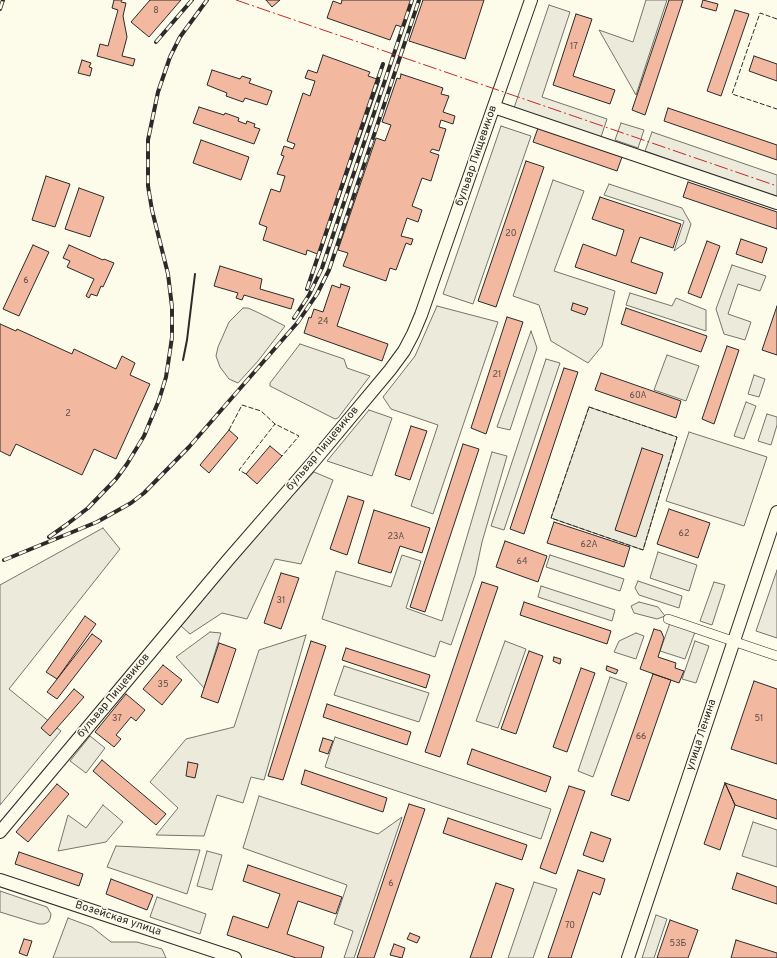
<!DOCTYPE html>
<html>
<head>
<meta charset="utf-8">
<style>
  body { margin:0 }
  canvas { display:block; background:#fdfbea }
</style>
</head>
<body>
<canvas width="777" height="958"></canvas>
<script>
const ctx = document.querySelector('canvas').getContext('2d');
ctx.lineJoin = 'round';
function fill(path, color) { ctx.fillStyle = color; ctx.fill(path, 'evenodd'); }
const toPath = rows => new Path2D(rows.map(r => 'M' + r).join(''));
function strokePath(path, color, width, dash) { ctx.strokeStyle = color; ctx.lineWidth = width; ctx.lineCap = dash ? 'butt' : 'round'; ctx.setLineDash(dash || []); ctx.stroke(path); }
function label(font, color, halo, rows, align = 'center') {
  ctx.font = font + ' Overpass,sans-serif'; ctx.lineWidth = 3; ctx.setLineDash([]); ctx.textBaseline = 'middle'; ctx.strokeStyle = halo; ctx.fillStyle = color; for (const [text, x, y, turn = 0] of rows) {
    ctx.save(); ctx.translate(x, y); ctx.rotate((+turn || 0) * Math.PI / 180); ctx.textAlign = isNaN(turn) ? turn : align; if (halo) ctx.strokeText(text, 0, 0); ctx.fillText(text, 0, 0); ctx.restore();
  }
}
const green = toPath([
  [646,0,667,0,636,95,599,30,633,42,646,0],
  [549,5,570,12,542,97,607,119,601,137,514,108,549,5],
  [621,123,644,130,638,148,615,140,621,123],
  [501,126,531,136,473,304,443,294,501,126],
  [652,132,777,175,777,198,645,151,652,132],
  [553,180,584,191,554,271,615,291,602,346,588,363,551,341,539,305,513,296,553,180],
  [609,184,682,208,691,224,685,243,674,251,684,221,604,195,609,184],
  [732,265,766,276,760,291,738,284,728,314,751,322,745,340,724,334,716,309,732,265],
  [630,293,672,306,676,298,706,310,706,331,626,305,630,293],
  [437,306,498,322,433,514,411,506,438,425,391,409,383,397,415,356,437,306],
  [243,308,248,308,259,313,285,326,258,361,238,383,229,379,220,367,216,356,218,347,229,322,243,308],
  [531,331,537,348,510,430,497,427,531,331],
  [300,344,344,359,347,368,370,376,338,418,335,419,270,386,270,383,300,344],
  [667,355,699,366,686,401,654,390,667,355],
  [546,359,560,363,504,530,491,526,546,359],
  [754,375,765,379,759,397,748,394,754,375],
  [746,402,756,406,744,439,734,436,746,402],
  [589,407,677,437,643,550,551,518,589,407],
  [369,410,392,418,372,476,327,461,369,410],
  [767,414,777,417,777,425,771,445,758,441,767,414],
  [689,432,767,457,744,526,666,501,689,432],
  [492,452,507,456,482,542,475,575,451,645,440,641,435,657,322,619,336,571,391,587,402,555,421,561,406,608,442,621,492,452],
  [314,472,333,480,301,564,275,559,247,619,222,613,190,634,181,626,259,532,314,472],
  [103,528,120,549,9,689,61,731,0,805,0,585,103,528],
  [550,555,624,579,620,591,546,567,550,555],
  [777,570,777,638,756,631,777,570],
  [638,581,682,596,679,608,639,595,635,588,638,581],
  [714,582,725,585,712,625,700,621,714,582],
  [541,586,615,610,612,621,538,597,541,586],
  [639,602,658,607,665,616,657,619,634,613,631,606,639,602],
  [636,633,644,636,636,659,614,652,619,641,636,633],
  [306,635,264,780,251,777,243,803,217,795,204,836,156,835,178,808,150,782,186,739,234,727,259,650,306,635],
  [505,641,526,649,498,728,476,721,505,641],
  [695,641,709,646,696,683,682,679,695,641],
  [344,666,429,693,419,722,334,695,344,666],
  [610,677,627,683,593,777,578,771,610,677],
  [90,736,105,748,86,773,70,761,90,736],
  [335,737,551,809,541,839,325,767,335,737],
  [259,796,378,834,402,817,354,958,344,958,353,931,334,924,347,885,243,848,259,796],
  [103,805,123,822,106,842,58,851,68,815,86,828,103,805],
  [753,822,777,830,777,867,742,856,753,822],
  [116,846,200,850,187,894,107,867,116,846],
  [207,851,222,855,212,890,197,886,207,851],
  [534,882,557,889,533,958,508,958,534,882],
  [0,891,47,907,51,914,50,919,48,922,44,924,39,924,0,912,0,891],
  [157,897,206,914,200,934,150,917,157,897],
  [656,915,667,919,654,958,642,958,656,915],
  [68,918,92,927,111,942,137,942,162,949,166,958,53,958,68,918]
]);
fill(green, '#ecebdb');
strokePath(green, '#74746e', 1);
const parking = toPath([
  [658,552,697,565,689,591,650,578,658,552],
  [670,623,695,632,685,659,660,651,670,623],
  [210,632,221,633,204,688,176,657,210,632]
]);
fill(parking, '#eceadb');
strokePath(parking, '#74746e', 1);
const building = toPath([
  [114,0,122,0,121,2,126,3,123,16,127,37,122,56,135,59,133,66,97,56,100,44,108,46,118,10,112,8,114,0],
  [150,0,181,0,149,37,131,22,150,0],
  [266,0,280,0,272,7,266,0],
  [342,0,411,0,402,27,396,25,390,40,327,18,333,1,341,4,342,0],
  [423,0,484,0,465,59,409,41,423,0],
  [669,0,683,0,645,115,632,110,669,0],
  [703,0,718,4,716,11,701,7,703,0],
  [735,10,749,14,721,96,707,91,735,10],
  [576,14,592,19,573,76,615,90,610,104,553,85,576,14],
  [323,55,370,72,368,76,380,80,320,255,307,250,306,255,263,240,267,227,259,224,271,189,280,192,285,176,277,174,284,156,281,155,284,146,293,149,295,144,287,141,303,93,310,96,315,81,305,78,308,70,317,73,323,55],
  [754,56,777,64,777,81,749,71,754,56],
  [82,60,91,63,89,67,92,68,90,76,78,73,82,60],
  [212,70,240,79,242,76,251,79,249,83,272,91,267,105,245,98,243,102,226,96,227,93,207,85,212,70],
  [401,74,443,88,441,94,449,96,443,112,455,116,453,124,441,120,439,127,446,129,439,151,432,149,430,152,439,155,431,181,422,178,412,206,422,210,418,222,407,218,401,236,413,239,411,245,406,243,396,270,390,268,386,281,343,266,348,253,338,250,376,138,385,141,391,125,382,122,397,78,400,79,401,74],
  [199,107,224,115,225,113,239,118,238,121,246,124,247,121,255,124,254,127,260,129,254,144,193,123,199,107],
  [668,108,777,145,777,160,664,121,668,108],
  [538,128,622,157,617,171,533,142,538,128],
  [201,140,249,157,241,180,193,163,201,140],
  [526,161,544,167,496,307,478,301,526,161],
  [46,176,70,184,55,227,32,220,46,176],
  [688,182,777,212,777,229,683,197,688,182],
  [79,188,104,197,90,237,65,229,79,188],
  [600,197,681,224,673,248,640,237,631,262,663,273,656,294,575,267,583,244,616,256,624,230,592,219,600,197],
  [741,239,767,248,762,263,736,254,741,239],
  [707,241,720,246,701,298,688,293,707,241],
  [33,245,49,252,19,316,3,309,33,245],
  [69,245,103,260,104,259,114,263,103,287,101,286,97,296,91,294,89,298,86,296,94,279,67,267,70,261,63,258,69,245],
  [220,266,262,279,260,289,294,299,291,309,244,295,242,300,236,298,238,293,214,286,220,266],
  [341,284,350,287,337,326,388,344,382,361,304,333,309,317,311,318,314,309,323,312,332,285,340,288,341,284],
  [573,303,588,308,585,315,571,310,573,303],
  [777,306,777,355,762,350,777,306],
  [626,308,707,336,701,352,621,324,626,308],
  [507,317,523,322,486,434,471,428,507,317],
  [0,324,16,331,17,329,72,354,74,349,116,369,122,356,135,363,130,375,150,384,116,459,94,449,82,475,16,444,10,456,0,451,0,324],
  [727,346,739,350,714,424,702,419,727,346],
  [564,368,578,372,524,534,510,529,564,368],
  [601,373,681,401,676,418,595,390,601,373],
  [411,426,427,431,410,480,395,475,411,426],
  [229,430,238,438,209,473,200,465,229,430],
  [463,444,479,449,425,612,410,607,463,444],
  [270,446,282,456,257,484,246,474,270,446],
  [642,448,663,455,636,537,615,530,642,448],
  [348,496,364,501,347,555,330,549,348,496],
  [669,509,710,523,698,558,657,544,669,509],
  [374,510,430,528,422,553,400,546,391,573,358,563,374,510],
  [554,522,630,547,624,567,547,543,554,522],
  [505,541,547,556,538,582,496,567,505,541],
  [281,573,299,578,281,629,264,623,281,573],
  [482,582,498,587,440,757,425,752,482,582],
  [524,602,611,631,607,644,520,615,524,602],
  [85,616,96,624,57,679,46,672,85,616],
  [654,629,661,631,664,638,658,657,676,663,675,668,684,671,679,683,640,669,654,629],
  [92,634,102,641,57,699,47,692,92,634],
  [311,641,326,646,283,780,268,776,311,641],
  [219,643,236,649,218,703,201,697,219,643],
  [346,648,430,675,426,688,342,660,346,648],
  [529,651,543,656,516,734,501,729,529,651],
  [554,657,561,659,560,664,553,661,554,657],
  [163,665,182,680,162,705,143,689,163,665],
  [607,666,618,670,616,674,606,670,607,666],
  [581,668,595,673,567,752,553,747,581,668],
  [653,674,671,680,629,801,611,795,653,674],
  [754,681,777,689,777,764,731,749,754,681],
  [74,689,84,697,50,736,41,728,74,689],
  [126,694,145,710,136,721,131,717,116,735,121,739,114,747,95,732,126,694],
  [327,704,411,732,407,745,323,717,327,704],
  [323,738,333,741,328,754,319,751,323,738],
  [472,749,551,777,546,792,467,764,472,749],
  [102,760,166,814,156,825,93,771,102,760],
  [188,762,198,764,195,778,186,776,188,762],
  [305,770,387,798,383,812,301,784,305,770],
  [725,783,777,800,777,819,735,805,725,783],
  [725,783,735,805,720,850,704,844,725,783],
  [57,784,69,794,28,842,16,832,57,784],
  [569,786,585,791,556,874,540,868,569,786],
  [409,804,425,809,374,958,357,958,409,804],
  [448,818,527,845,522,860,443,833,448,818],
  [591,832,611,839,603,862,583,855,591,832],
  [19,852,83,874,79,886,15,864,19,852],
  [248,865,342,897,336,914,298,901,287,934,324,947,321,958,296,958,227,935,233,916,268,928,280,894,243,881,248,865],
  [578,870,605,879,600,895,593,892,571,958,548,958,578,870],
  [737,873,777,887,777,904,732,889,737,873],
  [111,879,153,895,147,910,106,894,111,879],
  [496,883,514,889,491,958,470,958,496,883],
  [670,920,698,930,688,958,657,958,670,920],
  [410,933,420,937,417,943,407,939,410,933],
  [24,939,32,941,27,956,19,953,24,939],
  [736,940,777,953,777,958,731,958,736,940],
  [394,944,405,948,402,958,390,955,394,944]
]);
fill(building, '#f2b8a0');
strokePath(building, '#2b2b2b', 1);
const minor = toPath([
  [668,619,777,656]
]);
const major = toPath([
  [494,107,777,203],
  [0,832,228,560,314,461,390,370,404,351,413,334,421,315,531,0],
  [0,880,235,958],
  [628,958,777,512]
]);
strokePath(minor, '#2b2b2b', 10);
strokePath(major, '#2b2b2b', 14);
strokePath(minor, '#fdfbea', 9);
strokePath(major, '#fdfbea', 12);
const rail = toPath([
  [0,9,3,0],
  [156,42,192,0],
  [307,289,383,64],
  [294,318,309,295,322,268,412,0],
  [49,537,66,525,88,508,116,479,127,464,144,436,159,400,166,377,170,351,172,337,172,307,168,274,152,210,148,186,148,140,158,92,170,57,180,37,207,0],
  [4,560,97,522,131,503,144,493,189,447,298,322,317,294,329,270,419,0]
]);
strokePath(rail, '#2b2b2b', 4);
strokePath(rail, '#fdfbea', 2.5, [8]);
strokePath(toPath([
  [777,19,760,13,732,94,777,109],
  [589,407,677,437,643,550,551,518,589,407],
  [229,430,242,405,261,411,275,424,299,436,282,456],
  [246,474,239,470,275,424]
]), '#2b2b2b', 1, [5, 2]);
strokePath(toPath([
  [183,360,187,340,195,274]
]), '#2b2b2b', 2);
strokePath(toPath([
  [236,0,777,186]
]), '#c62828', 1, [14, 3, 2, 3]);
label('9px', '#5d4e48', null, [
  ["8",156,11],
  ["17",574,47],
  ["20",511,234],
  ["6",26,281],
  ["24",323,322],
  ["21",497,375],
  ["60А",638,396],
  ["2",68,414],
  ["62",684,534],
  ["23А",396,537],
  ["62А",589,545],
  ["64",522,562],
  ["31",281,601],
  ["35",163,685],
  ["37",117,719],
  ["51",759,719],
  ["66",641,737],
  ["6",391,884],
  ["70",570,926],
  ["53Б",678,944]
]);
label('11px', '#2b2b2b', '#fdfbea', [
  ["бульвар Пищевиков",477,156,-71],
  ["бульвар Пищевиков",323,449,-50],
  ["бульвар Пищевиков",114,696,-50],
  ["улица Ленина",702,735,-72],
  ["Возейская улица",118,919,18]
]);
</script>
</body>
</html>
